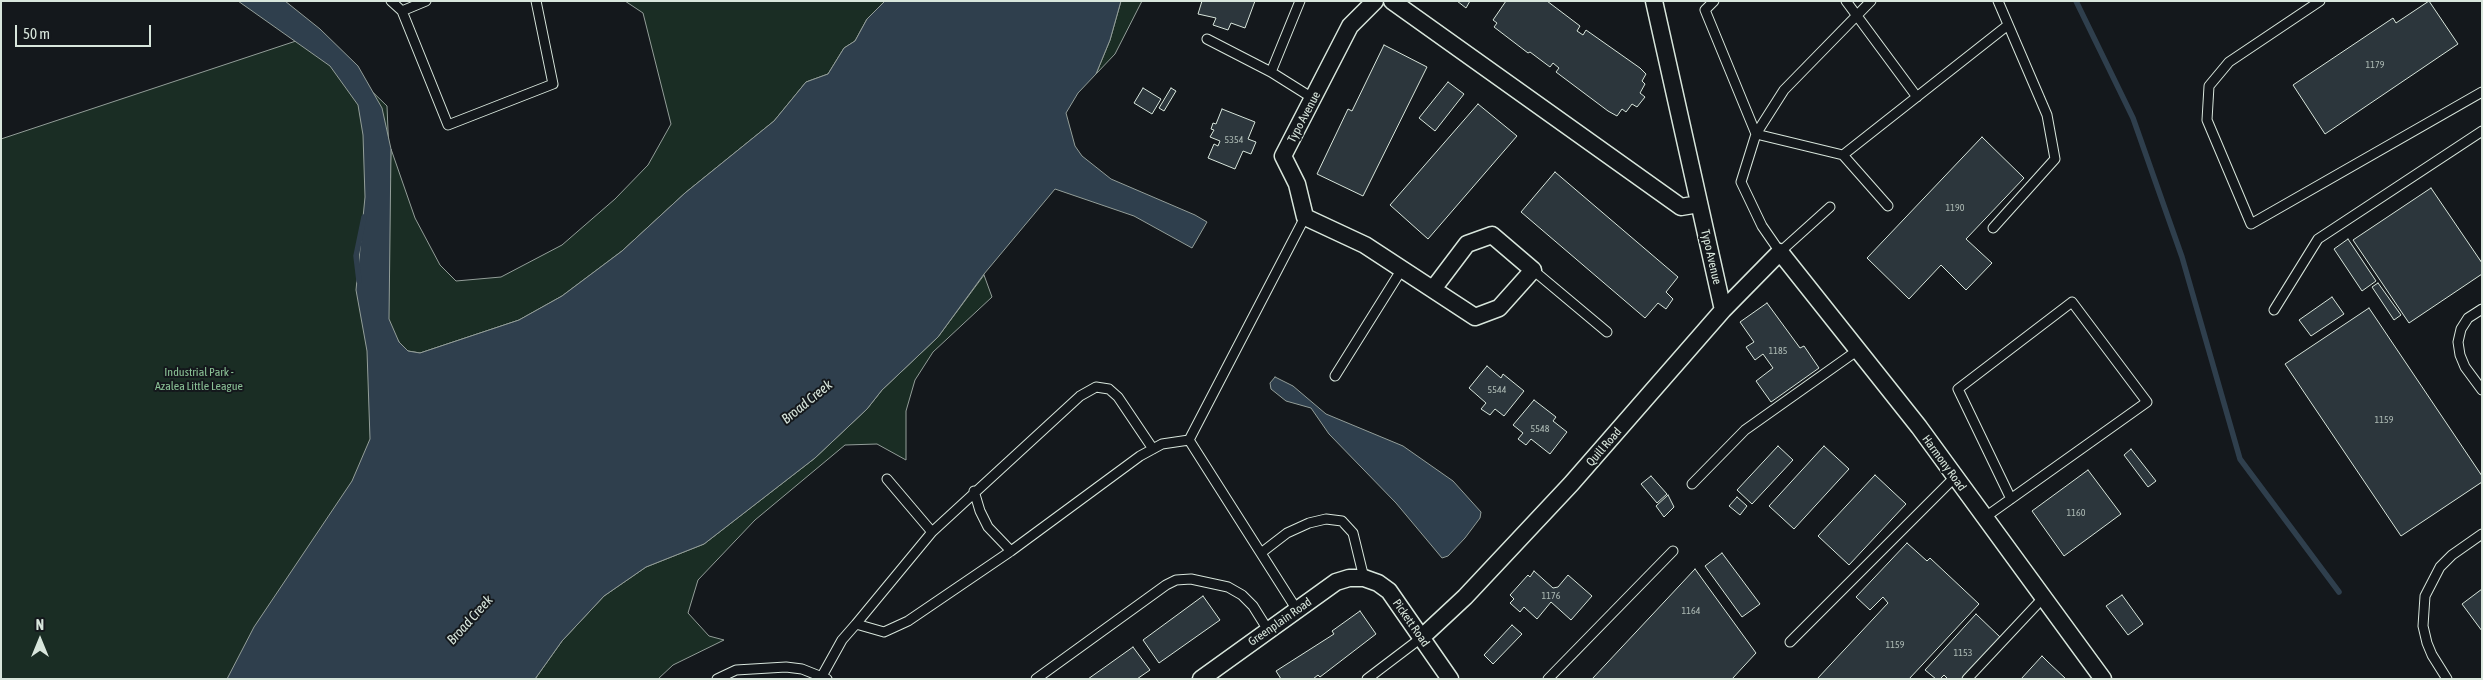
<!DOCTYPE html>
<html>
<head>
<meta charset="utf-8">
<style>
  body { margin:0 }
  #map { position:relative; width:2483px; height:680px; overflow:hidden; background:#14181c; font-family:"Asap Condensed",sans-serif }
  canvas { display:block }
  .frame { position:absolute; inset:0; border:2px solid #d8e6dc; pointer-events:none }
  .north { position:absolute; left:15px; top:615px; width:50px; height:50px; -webkit-text-stroke:4px #14181c; paint-order:stroke; rotate:0deg; font-size:14px; font-weight:700; line-height:20px; text-align:center; color:#d8e6dc }
  .north::after { content:''; display:block; margin:auto; width:18px; height:22px; background:#d8e6dc; clip-path:polygon(50% 0,100% 100%,50% 72%,0 100%) }
  .scale { position:absolute; left:15px; top:25px; width:136px; height:22px; box-sizing:border-box; border:2px solid #d8e6dc; border-top:0; padding-left:6px; font-size:15px; line-height:18px; white-space:nowrap; color:#d8e6dc; -webkit-text-stroke:4px #14181c; paint-order:stroke }
</style>
</head>
<body>
<div id="map">
<canvas width="2483" height="680"></canvas>
<div class="frame"></div>
<div class="north">N</div>
<div class="scale">50 m</div>
</div>
<script>
const ctx = document.querySelector('canvas').getContext('2d');
ctx.lineJoin = 'round';
function fill(path, color) { ctx.fillStyle = color; ctx.fill(path, 'evenodd'); }
const toPath = rows => new Path2D(rows.map(r => 'M' + r).join(''));
function strokePath(path, color, width, dash) { ctx.strokeStyle = color; ctx.lineWidth = width; ctx.lineCap = dash ? 'butt' : 'round'; ctx.setLineDash(dash || []); ctx.stroke(path); }
function label(font, color, halo, rows, align = 'center') {
  ctx.font = font + ' "Asap Condensed",sans-serif'; ctx.lineWidth = 4; ctx.setLineDash([]); ctx.textBaseline = 'middle'; ctx.strokeStyle = halo; ctx.fillStyle = color; for (const [text, x, y, turn = 0] of rows) {
    ctx.save(); ctx.translate(x, y); ctx.rotate((+turn || 0) * Math.PI / 180); ctx.textAlign = isNaN(turn) ? turn : align; if (halo) ctx.strokeText(text, 0, 0); ctx.fillText(text, 0, 0); ctx.restore();
  }
}
const green = toPath([
  [625,1,885,1,867,19,855,41,844,48,828,74,806,82,774,121,685,193,622,251,562,296,519,320,420,353,408,351,399,342,395,335,398,433,246,679,1,679,1,139,314,35,387,106,390,178,391,149,415,218,440,265,456,281,501,277,562,245,615,199,648,165,671,124,643,13,625,1],
  [1121,1,1142,1,1115,54,1096,74,1110,40,1121,1],
  [984,275,992,297,933,352,915,380,906,411,906,460,877,444,845,445,755,520,698,580,688,613,709,636,724,640,673,665,658,679,535,679,562,641,604,596,646,567,704,544,815,458,867,409,882,390,938,337,984,275]
]);
fill(green, '#1a2d24');
strokePath(green, '#939e99', 1);
const water = toPath([
  [238,1,285,1,320,29,358,66,382,108,391,149,389,319,399,342,408,351,420,353,519,320,562,296,622,251,685,193,774,121,806,82,828,74,844,48,855,41,867,19,885,1,1121,1,1110,40,1096,74,1078,93,1066,113,1075,146,1082,156,1111,179,1195,215,1207,222,1192,248,1134,216,1055,189,984,274,938,337,882,390,867,409,815,458,704,544,646,567,604,596,562,641,535,679,227,679,254,627,352,481,370,439,367,351,356,290,365,197,363,135,358,105,330,66,238,1],
  [1275,377,1293,386,1326,414,1403,446,1453,481,1481,512,1480,518,1465,538,1448,556,1442,558,1396,503,1329,434,1311,408,1286,401,1271,389,1270,383,1275,377]
]);
fill(water, '#2f3f4d');
strokePath(water, '#939e99', 1);
strokePath(toPath([
  [2076,1,2133,118,2182,257,2240,459,2339,592],
  [359,281,356,256,364,217]
]), '#2f3f4d', 5.5);
const building = toPath([
  [1202,1,1255,1,1245,28,1231,23,1228,30,1213,25,1216,18,1198,14,1202,1],
  [1457,1,1470,1,1466,8,1457,1],
  [1506,1,1547,1,1580,26,1577,31,1583,35,1586,30,1640,68,1646,74,1642,81,1645,84,1640,93,1645,97,1637,107,1632,104,1626,112,1622,109,1617,116,1608,111,1556,72,1559,68,1553,63,1550,67,1530,52,1528,53,1494,27,1497,23,1493,20,1506,1],
  [2429,1,2458,44,2325,134,2293,85,2393,18,2396,23,2429,1],
  [1384,45,1427,67,1363,196,1317,174,1348,109,1352,111,1384,45],
  [1448,82,1464,94,1435,131,1419,118,1448,82],
  [1143,88,1161,99,1152,114,1134,103,1143,88],
  [1171,88,1176,91,1164,111,1159,108,1171,88],
  [1478,104,1517,136,1428,239,1390,205,1478,104],
  [1222,109,1255,122,1248,139,1256,142,1251,154,1243,151,1235,169,1208,158,1214,144,1218,146,1220,141,1210,137,1214,130,1211,129,1213,123,1216,124,1222,109],
  [1982,137,2024,178,1966,239,1992,263,1966,290,1941,265,1909,299,1867,258,1982,137],
  [1555,172,1678,277,1666,292,1673,299,1666,309,1658,303,1645,318,1521,212,1555,172],
  [2431,188,2482,263,2482,274,2409,323,2353,240,2431,188],
  [2348,239,2376,281,2362,291,2334,249,2348,239],
  [2378,283,2401,315,2394,320,2372,287,2378,283],
  [2332,297,2344,314,2311,336,2299,320,2332,297],
  [1767,303,1800,348,1804,346,1819,368,1771,402,1756,381,1773,368,1763,354,1755,360,1746,347,1754,342,1740,322,1767,303],
  [2369,308,2482,476,2482,482,2401,536,2285,364,2369,308],
  [1487,366,1501,378,1503,374,1524,391,1504,416,1495,409,1490,415,1481,409,1486,403,1469,388,1487,366],
  [1534,400,1556,417,1553,421,1567,432,1550,454,1531,439,1526,445,1518,439,1523,433,1513,425,1534,400],
  [1778,446,1793,460,1752,504,1737,490,1778,446],
  [1824,446,1849,469,1794,529,1769,506,1824,446],
  [2131,449,2156,481,2148,487,2124,455,2131,449],
  [2088,470,2121,514,2064,556,2032,511,2088,470],
  [1875,475,1906,504,1849,565,1818,536,1875,475],
  [1651,476,1667,494,1657,503,1641,484,1651,476],
  [1668,495,1674,507,1664,517,1656,506,1668,495],
  [1737,497,1747,506,1740,515,1729,506,1737,497],
  [1907,543,1927,561,1930,558,1979,604,1909,679,1817,679,1888,603,1883,597,1870,610,1856,597,1907,543],
  [1722,553,1760,604,1742,617,1705,566,1722,553],
  [1695,569,1756,653,1732,679,1592,679,1695,569],
  [1534,571,1553,588,1558,587,1568,575,1592,596,1571,620,1551,602,1537,619,1524,607,1520,612,1510,603,1514,599,1510,595,1528,575,1530,577,1534,571],
  [2482,589,2482,631,2462,604,2482,589],
  [2122,595,2143,624,2128,635,2106,606,2122,595],
  [1203,596,1220,620,1159,663,1143,640,1203,596],
  [1360,611,1376,634,1320,677,1318,675,1313,679,1281,679,1276,671,1334,634,1332,631,1360,611],
  [1976,614,2000,637,1962,679,1948,679,1944,675,1940,679,1936,679,1925,670,1976,614],
  [1512,625,1522,634,1493,664,1484,655,1512,625],
  [1133,647,1150,670,1137,679,1088,679,1133,647],
  [2042,656,2048,662,2066,679,2021,679,2042,656]
]);
fill(building, '#2c363c');
strokePath(building, '#d8e6dc', 1);
const service = toPath([
  [391,1,402,11,448,125,553,84,536,1],
  [1300,1,1271,72,1314,99],
  [1714,1,1705,10,1756,134,1843,155,1888,206],
  [1846,1,1917,97],
  [2320,1,2229,62,2209,86,2207,120,2251,224,2482,92],
  [402,11,426,1],
  [1207,39,1271,72],
  [1843,155,2008,25],
  [1830,207,1780,252,1762,226,1741,182,1756,134,1784,90,1871,1],
  [1993,228,2055,159,2047,115,1998,1],
  [1533,270,1607,332],
  [2482,309,2468,318,2461,329,2458,342,2460,355,2465,367,2482,390],
  [2274,310,2318,239,2482,131],
  [1335,376,1402,269],
  [887,479,932,532],
  [1692,484,1745,430,1858,350],
  [974,491,980,511,988,527,1011,551],
  [1984,518,2147,402,2072,302,1958,389,2011,499],
  [1261,553,1287,533,1309,523,1326,519,1342,521,1353,533,1364,578],
  [1297,610,1189,440,1305,217],
  [856,624,932,532,1080,396,1096,387,1109,389,1118,397,1153,449],
  [1790,642,1955,477],
  [822,676,842,640,856,624,884,632,908,621,1011,551,1140,456,1162,444,1189,440],
  [717,679,736,670,786,667,802,669,827,679],
  [1036,679,1166,585,1176,580,1191,579,1228,587,1242,595,1253,606,1268,630],
  [1367,679,1421,638],
  [1548,679,1673,551],
  [1967,679,2043,598],
  [2447,679,2432,655,2427,643,2423,626,2425,596,2440,567,2452,555,2482,534]
]);
const minor = toPath([
  [1375,1,1350,26,1283,156,1297,184,1305,217,1365,245,1475,317,1499,308,1533,270,1492,235,1467,244,1433,289],
  [1392,1,1681,207,1699,204],
  [1654,1,1723,310],
  [1421,638,1465,597,1571,484,1723,310,1780,252,1919,427,2103,679],
  [1201,679,1336,582,1349,578,1364,578,1378,583,1389,591,1450,679]
]);
strokePath(service, '#d8e6dc', 11);
strokePath(minor, '#d8e6dc', 19);
strokePath(service, '#14181c', 9);
strokePath(minor, '#14181c', 16);
label('10px', '#adbab4', null, [
  ["1179",2375,65],
  ["5354",1234,140],
  ["1190",1955,208],
  ["1185",1778,351],
  ["5544",1497,390],
  ["1159",2384,420],
  ["5548",1540,429],
  ["1160",2076,513],
  ["1176",1551,596],
  ["1164",1691,611],
  ["1159",1895,645],
  ["1153",1963,653]
]);
label('12px', '#d8e6dc', '#14181c', [
  ["Typo Avenue",1304,117,-62],
  ["Typo Avenue",1711,257,77],
  ["Quill Road",1604,447,-49],
  ["Harmony Road",1944,463,54],
  ["Greenplain Road",1280,622,-35],
  ["Pickett Road",1411,623,55]
]);
label('12px', '#8ac095', '#14181c', [
  ["Industrial Park -",199,372],
  ["Azalea Little League",199,386]
]);
label('italic 14px', '#d8e6dc', '#14181c', [
  ["Broad Creek",807,402,-39],
  ["Broad Creek",470,620,-48]
]);
</script>
</body>
</html>
